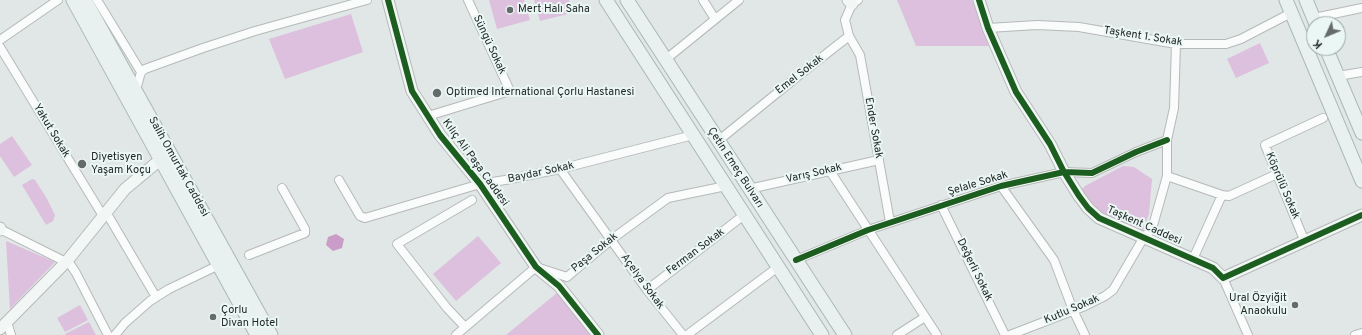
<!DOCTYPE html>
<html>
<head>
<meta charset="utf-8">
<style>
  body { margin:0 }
  #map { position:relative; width:1362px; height:335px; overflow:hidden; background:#e0e7e6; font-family:Overpass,sans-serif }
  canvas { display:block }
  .north { position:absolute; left:1306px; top:16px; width:40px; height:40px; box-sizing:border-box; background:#eaf7f4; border:1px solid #9aa4a2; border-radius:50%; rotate:226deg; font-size:11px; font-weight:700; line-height:16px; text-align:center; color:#232827 }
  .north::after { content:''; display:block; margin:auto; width:14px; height:18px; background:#656b6a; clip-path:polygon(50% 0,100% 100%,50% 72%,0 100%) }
</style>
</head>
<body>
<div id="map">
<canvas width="1362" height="335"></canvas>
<div class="north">K</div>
</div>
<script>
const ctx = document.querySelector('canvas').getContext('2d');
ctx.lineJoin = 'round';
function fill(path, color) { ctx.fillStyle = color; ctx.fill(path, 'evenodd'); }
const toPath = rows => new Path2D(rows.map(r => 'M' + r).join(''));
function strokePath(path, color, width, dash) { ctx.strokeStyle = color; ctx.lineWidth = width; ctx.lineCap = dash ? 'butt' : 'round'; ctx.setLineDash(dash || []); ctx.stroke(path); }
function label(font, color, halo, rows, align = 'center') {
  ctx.font = font + ' Overpass,sans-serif'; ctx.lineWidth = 4; ctx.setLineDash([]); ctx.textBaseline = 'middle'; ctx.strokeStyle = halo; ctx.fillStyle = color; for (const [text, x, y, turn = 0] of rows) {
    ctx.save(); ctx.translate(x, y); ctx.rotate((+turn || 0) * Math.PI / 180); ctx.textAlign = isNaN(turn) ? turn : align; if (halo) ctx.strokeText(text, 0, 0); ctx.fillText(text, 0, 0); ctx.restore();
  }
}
fill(toPath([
  [489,0,524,0,530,20,497,29],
  [534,0,569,0,572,13,540,21],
  [897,0,972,0,989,46,916,46],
  [351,14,363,52,285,79,269,39],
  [1260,43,1269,63,1236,78,1227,59],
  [12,136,32,165,14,177,0,156,0,144],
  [1123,166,1134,167,1152,179,1149,214,1142,233,1101,216,1081,190,1085,186],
  [32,179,35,180,46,197,55,215,53,221,46,225,22,185],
  [478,236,501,263,456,301,433,274],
  [6,241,55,262,10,309],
  [558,292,591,335,506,335],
  [80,305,88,320,65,332,57,318],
  [89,322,96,335,66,335,65,334]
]), '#ddc0dd');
fill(toPath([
  [336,234,344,239,342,248,333,251,326,245,328,237]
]), '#c99dc7');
const street = toPath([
  [97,0,141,72],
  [703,0,715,19],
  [1314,18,1362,8],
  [988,28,1037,25,1079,27,1176,44,1226,44,1241,39,1291,13],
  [849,36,860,55,890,222],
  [0,40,58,0],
  [0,47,103,216],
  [665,60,739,0],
  [1338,76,1362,72],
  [136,90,141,72,145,69,203,48,255,31,367,0],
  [428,116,510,91,468,0],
  [718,141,798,76,849,36,845,20,852,4,858,0],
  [560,169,647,290,683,335],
  [830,171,937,335],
  [1167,176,1222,195,1229,196,1277,174],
  [339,180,360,216,365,218,480,184,505,180,560,169,693,135],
  [1001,186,1054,260,1073,310,1085,335],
  [749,189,879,160],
  [941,205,1005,335],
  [106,212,156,297],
  [0,229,70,264,76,273,108,335],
  [1305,242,1265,145,1323,118],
  [249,255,305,233,305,229,282,188],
  [1193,259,1222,195],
  [796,260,868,230,1001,186,1064,172,1092,173,1136,152,1167,140],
  [1223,278,1248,335],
  [647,290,744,215],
  [7,322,11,335],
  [465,327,447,308,397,244,472,200],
  [115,335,125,323,150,301,169,289,219,265],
  [456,335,536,267,567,277,612,239,668,198,726,186],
  [687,335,778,267],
  [897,335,925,317],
  [1010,335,1085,306,1105,296,1113,290,1144,237,1152,229,1167,176,1167,140,1174,108,1176,44],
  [1355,335,1362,333]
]);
const secondary = toPath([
  [388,0,412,91,440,135,480,184,536,267,559,286,598,335],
  [848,0,852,4],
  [979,0,988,28,1016,92,1050,144,1064,172,1079,196,1088,208,1099,218,1213,268,1223,278,1362,215],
  [0,228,0,230],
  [0,329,67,261,125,189,161,159]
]);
const primary = toPath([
  [73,0,257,335],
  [85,0,271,335],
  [606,0,822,335],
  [627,0,845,335],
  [1286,0,1362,181],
  [1306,0,1316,24],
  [1326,48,1362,133]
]);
strokePath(street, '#b5bab9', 10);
strokePath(secondary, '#b5bab9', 13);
strokePath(primary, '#a9b8b6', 15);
strokePath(street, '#fafbfb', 8);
strokePath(secondary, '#f2f6f5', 11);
strokePath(primary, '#e8f1ef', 13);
strokePath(toPath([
  [388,0,412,91,440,135,480,184,536,267,559,286,598,335],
  [979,0,988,28,1016,92,1050,144,1064,172,1079,196,1088,208,1099,218,1213,268,1223,278,1362,215],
  [796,260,868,230,1001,186,1064,172,1092,173,1136,152,1167,140]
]), '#1b5e20', 6);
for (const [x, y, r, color] of [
  [510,10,4,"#656b6a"],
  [437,93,5,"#656b6a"],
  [82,164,5,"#656b6a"],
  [1295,305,4,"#656b6a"],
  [213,317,4,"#656b6a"]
]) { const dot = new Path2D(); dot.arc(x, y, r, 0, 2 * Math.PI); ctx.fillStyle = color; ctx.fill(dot); strokePath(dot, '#eaf7f4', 1.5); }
label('11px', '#232827', '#eaf7f4', [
  ["Mert Halı Saha",518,10],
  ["Optimed International Çorlu Hastanesi",446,93],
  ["Diyetisyen",91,158],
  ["Yaşam Koçu",91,171],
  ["Ural Özyiğit",1287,299,"right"],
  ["Anaokulu",1287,312,"right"],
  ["Çorlu",221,311],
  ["Divan Hotel",221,324]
], 'left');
label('11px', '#232827', '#eaf7f4', [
  ["Taşkent 1. Sokak",1143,37,9],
  ["Süngü Sokak",489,45,65],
  ["Emel Sokak",800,75,-38],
  ["Ender Sokak",873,128,80],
  ["Yakut Sokak",51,131,59],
  ["Kılıç Ali Paşa Caddesi",475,163,54],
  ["Salih Omurtak Caddesi",178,167,61],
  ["Çetin Emeç Bulvarı",735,168,57],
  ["Baydar Sokak",541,173,-12],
  ["Varış Sokak",814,174,-13],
  ["Şelale Sokak",978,184,-17],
  ["Köprülü Sokak",1282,186,67],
  ["Taşkent Caddesi",1144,226,24],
  ["Ferman Sokak",696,252,-37],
  ["Paşa Sokak",595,253,-39],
  ["Değerli Sokak",974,270,64],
  ["Açelya Sokak",642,282,54],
  ["Kutlu Sokak",1072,310,-23]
]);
</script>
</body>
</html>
